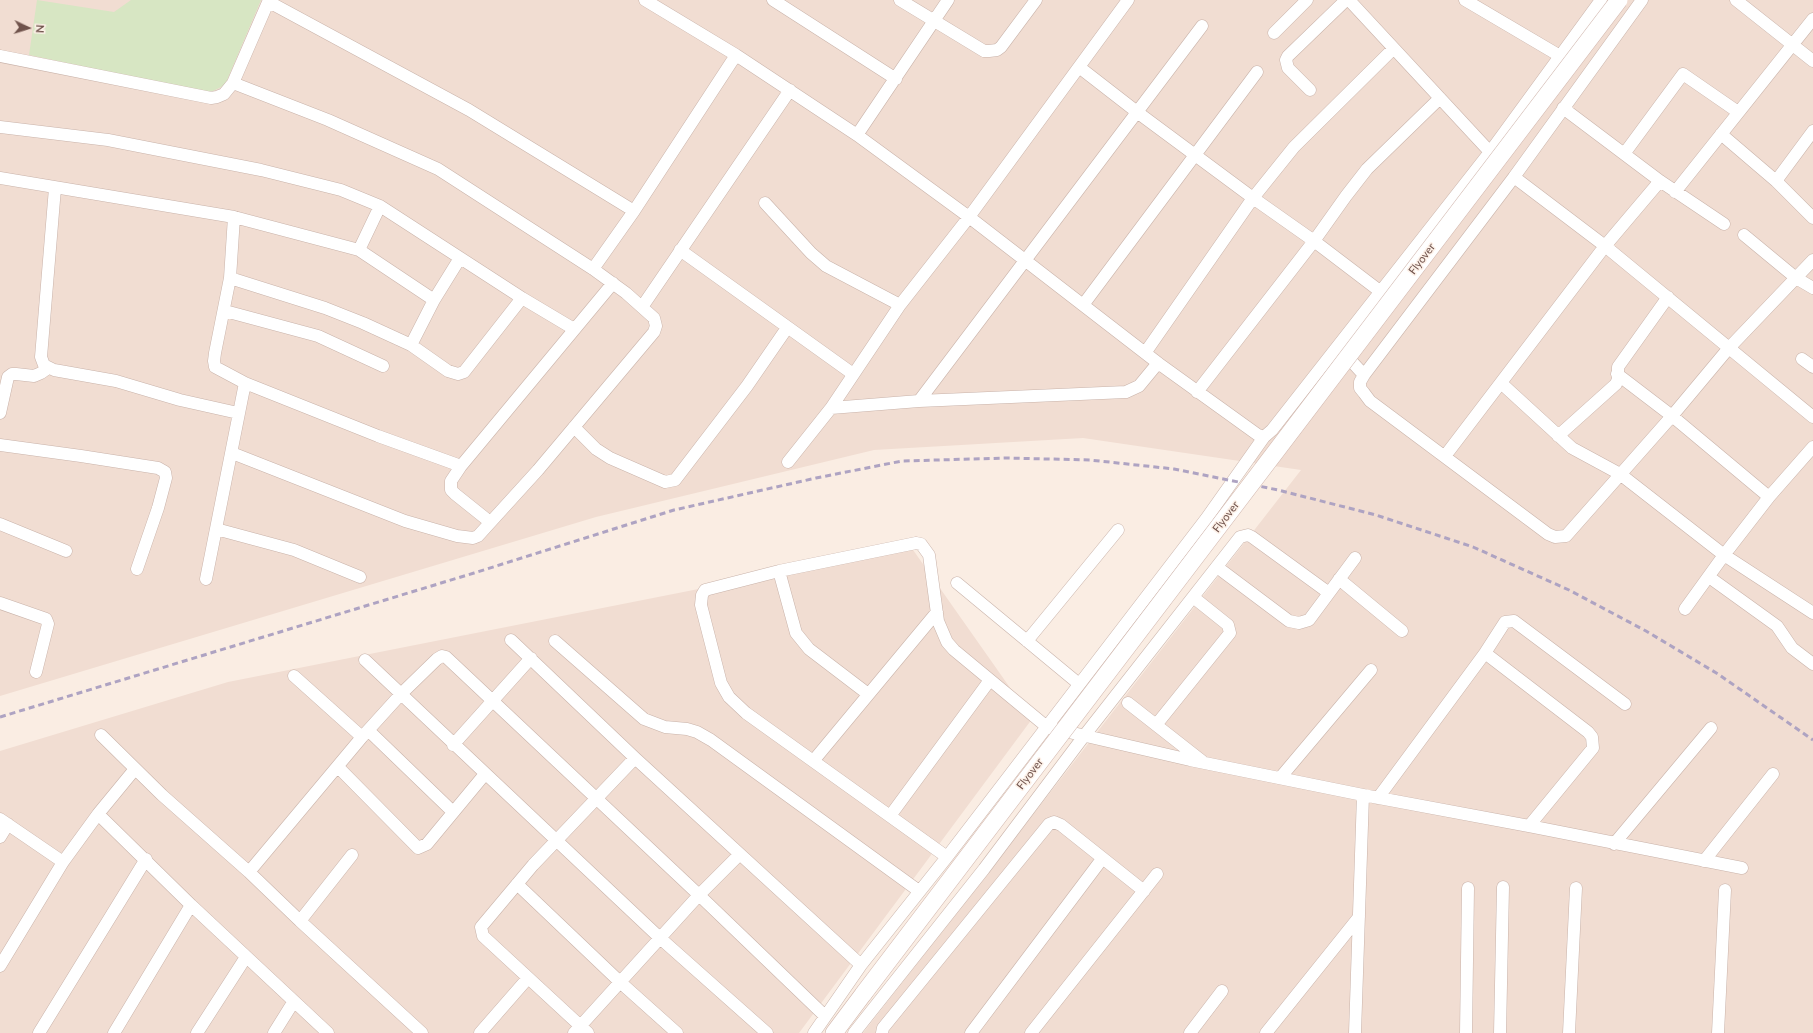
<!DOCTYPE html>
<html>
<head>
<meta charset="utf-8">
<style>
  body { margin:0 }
  #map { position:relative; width:1813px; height:1033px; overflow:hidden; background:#faede3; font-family:Lato,sans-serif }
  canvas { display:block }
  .north { position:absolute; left:8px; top:8px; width:40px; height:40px; -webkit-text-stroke:3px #fdf1e8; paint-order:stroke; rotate:94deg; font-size:11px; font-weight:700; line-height:16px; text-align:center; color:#6f524b }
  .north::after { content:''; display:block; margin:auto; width:14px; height:18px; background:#6f524b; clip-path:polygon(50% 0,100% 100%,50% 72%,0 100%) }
</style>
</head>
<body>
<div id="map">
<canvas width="1813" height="1033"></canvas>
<div class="north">N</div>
</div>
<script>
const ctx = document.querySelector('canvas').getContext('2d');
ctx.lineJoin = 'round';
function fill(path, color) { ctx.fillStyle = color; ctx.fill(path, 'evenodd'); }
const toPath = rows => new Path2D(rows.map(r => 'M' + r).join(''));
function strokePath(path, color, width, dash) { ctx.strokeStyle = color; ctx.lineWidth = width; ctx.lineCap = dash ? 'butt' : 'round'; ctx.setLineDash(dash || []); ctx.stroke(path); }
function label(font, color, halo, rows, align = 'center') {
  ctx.font = font + ' Lato,sans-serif'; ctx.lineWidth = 3; ctx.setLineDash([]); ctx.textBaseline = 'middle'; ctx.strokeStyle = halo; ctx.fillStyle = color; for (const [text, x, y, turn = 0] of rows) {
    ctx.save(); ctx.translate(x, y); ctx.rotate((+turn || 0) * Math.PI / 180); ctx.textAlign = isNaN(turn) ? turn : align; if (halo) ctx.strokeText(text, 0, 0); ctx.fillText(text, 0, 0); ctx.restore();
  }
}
fill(toPath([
  [0,0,1813,0,1813,1033,863,1033,1301,470,1083,438,874,450,596,517,0,696],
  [911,547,1032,719,799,1033,0,1033,0,751,228,682]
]), '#f1ddd2');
fill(toPath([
  [37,0,114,12,131,0,261,0,225,85,209,93,29,55]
]), '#d7e6c3');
const minor = toPath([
  [645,0,736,55,857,135,969,217,1158,363,1258,435,1264,437,1272,430,1490,152,1601,0],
  [773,0,896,79],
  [900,0,984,51,989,51,997,50,1001,47,1036,0],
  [1349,0,1490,152],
  [1465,0,1560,56],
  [1642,0,1514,177,1364,375,1360,382,1360,388,1364,393,1370,401,1548,534,1555,537,1566,536,1672,416,1728,349,1813,260],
  [1736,0,1813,61],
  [269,2,469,110,634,211],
  [1274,33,1307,0],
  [0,56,211,98,217,97,224,94,233,83,269,0],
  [1079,67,1137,112,1253,198,1314,241,1381,292],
  [1310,90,1288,68,1286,60,1288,56,1346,0],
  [1563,108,1660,181,1724,224],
  [0,127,108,140,261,170,341,190,380,206,522,298,574,329],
  [1721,134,1776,181,1813,218],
  [857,135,948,0],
  [1624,154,1683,74,1738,112],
  [1514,177,1605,246,1813,417],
  [0,178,234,217,359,250,434,300],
  [1776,181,1813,131],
  [55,188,41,357,44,365,54,370,116,381,180,400,238,413],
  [1675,192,1813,19],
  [765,203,811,253,826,266,900,305],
  [234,217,230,278,215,353,214,361,215,367,245,383,378,436,461,466],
  [1744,235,1796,278,1813,288],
  [359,250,380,206],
  [680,250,853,374],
  [593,269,634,211,736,55],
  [230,278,325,308,363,323,411,345,448,371,458,374,464,372,522,298],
  [1083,305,1257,72],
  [642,307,790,90],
  [225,311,318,336,383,366],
  [411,345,434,300,460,258],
  [1343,352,1364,375],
  [1145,353,1253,198,1294,147,1393,49],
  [1802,359,1813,367],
  [1617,374,1672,416,1769,497],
  [1501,383,1572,448,1620,474,1724,555,1813,613],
  [1197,392,1314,241,1346,196,1367,169,1440,98],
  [919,401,1202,26],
  [831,408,919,401,1126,392,1139,386,1158,363],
  [0,413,8,377,12,374,16,374,34,376,41,373,48,368],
  [574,427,596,449,610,458,665,482,675,480,747,386,787,328],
  [1558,436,1616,384,1618,379,1618,367,1668,297],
  [0,445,81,456,158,468,165,472,166,478,158,508,137,569],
  [232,453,405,521,457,536,473,538,478,536,538,470,654,332,656,326,654,318,626,293,593,269,438,169,328,120,233,83],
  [1445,456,1605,246,1660,181],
  [788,462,831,408,900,305,969,217,1128,0],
  [490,522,455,494,451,490,451,481,461,466,613,283],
  [0,524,66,551],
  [216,529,294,550,360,577],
  [1217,567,1289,621,1299,623,1309,620,1355,558],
  [779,571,796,633,809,649,868,694],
  [1709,577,1777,626,1792,648,1813,664],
  [206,579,245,383],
  [1339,579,1402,631],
  [957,583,1079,684],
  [0,603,46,619,48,624,36,672],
  [1685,609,1724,555,1769,497,1813,447],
  [511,640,635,758,861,965],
  [555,641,644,719,665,727,687,729,697,732,711,740,919,891],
  [1027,641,1118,530],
  [1485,653,1588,732,1592,737,1593,748,1529,826],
  [365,660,660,938,767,1033],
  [294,676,362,737],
  [1128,703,1202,761],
  [1156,725,1230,633,1228,625,1193,597],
  [369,731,453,812],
  [101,735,162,795,249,872,300,921,422,1033],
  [453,745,531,658],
  [814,760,937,612],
  [338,767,418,848,427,844,485,774],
  [1280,778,1371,670],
  [1378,798,1485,653,1505,622,1514,621,1625,704],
  [98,814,191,905,328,1033],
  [890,816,990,680],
  [0,819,63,862],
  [0,837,8,824],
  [1614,844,1711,728],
  [947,857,746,713,729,697,721,683,701,605,702,595,705,590,779,571,916,543,921,544,929,555,938,621,947,642,954,650,1047,727,1190,760,1363,795,1529,826,1742,868],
  [1704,861,1773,774],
  [249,872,362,737,401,694,437,659,442,656,446,657,699,895,825,1016],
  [517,884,620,982,677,1033],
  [300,921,352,855],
  [0,966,63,862,98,814,135,769],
  [39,1033,146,859],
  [114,1033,191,905],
  [197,1033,246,957],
  [274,1033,294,1001],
  [480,1033,528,978],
  [574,1033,699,895,739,855],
  [588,1033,483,936,481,927,533,865,635,758],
  [814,1033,861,965,947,857,1206,519,1264,437],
  [854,1033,984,869,1084,736,1240,537,1248,535,1252,537,1329,593],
  [882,1033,883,1028,1049,824,1054,822,1061,825,1144,891],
  [971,1033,1102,859],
  [1031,1033,1157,874],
  [1190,1033,1222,991],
  [1266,1033,1359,917],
  [1355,1033,1363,795],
  [1466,1033,1468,888],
  [1500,1033,1503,887],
  [1569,1033,1576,888],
  [1718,1033,1725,890]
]);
const secondary = toPath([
  [834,1033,864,993]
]);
strokePath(minor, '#c9b3aa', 13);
strokePath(secondary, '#cfb4ab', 18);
strokePath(minor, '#fff', 12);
strokePath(secondary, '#fff', 17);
strokePath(toPath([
  [0,717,474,573,674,510,816,478,902,461,1007,458,1090,460,1174,469,1278,490,1376,515,1473,547,1569,590,1646,631,1718,674,1813,740]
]), '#aea3c2', 3, [6, 4]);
const secondaryBridge = toPath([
  [864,993,1619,0]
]);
strokePath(secondaryBridge, '#cfb4ab', 18, []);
strokePath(secondaryBridge, '#fff', 17);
label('11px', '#6f524b', '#fdf1e8', [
  ["Flyover",1422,259,-53],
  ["Flyover",1226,517,-53],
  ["Flyover",1030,774,-53]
]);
</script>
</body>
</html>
